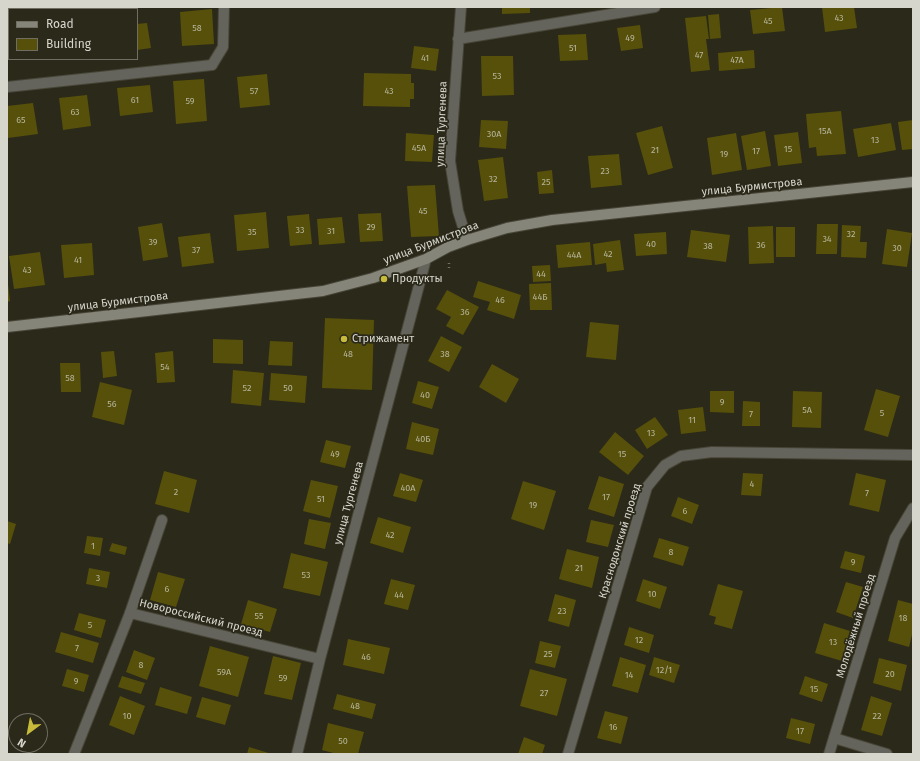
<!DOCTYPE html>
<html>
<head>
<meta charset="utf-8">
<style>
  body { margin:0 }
  #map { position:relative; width:920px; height:761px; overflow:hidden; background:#2b291a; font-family:"Fira Sans",sans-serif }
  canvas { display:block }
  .frame { position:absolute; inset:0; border:8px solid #d7d6cd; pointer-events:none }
  .legend { position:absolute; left:8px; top:8px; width:130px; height:52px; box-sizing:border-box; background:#2b291a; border:1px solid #706e62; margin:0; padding:5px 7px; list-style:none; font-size:12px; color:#d7d6cd }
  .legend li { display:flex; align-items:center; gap:8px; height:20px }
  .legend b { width:20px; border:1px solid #706e62 }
  .north { position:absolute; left:8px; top:713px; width:40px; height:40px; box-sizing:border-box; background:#2b291a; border:1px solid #706e62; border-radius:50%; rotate:212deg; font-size:11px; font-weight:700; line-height:16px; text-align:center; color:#d7d6cd }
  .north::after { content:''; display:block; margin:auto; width:14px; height:18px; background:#c7bb3c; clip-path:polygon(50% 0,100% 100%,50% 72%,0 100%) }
</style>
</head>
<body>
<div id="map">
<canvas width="920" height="761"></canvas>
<div class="frame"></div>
<ul class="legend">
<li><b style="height:5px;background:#868579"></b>Road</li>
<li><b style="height:11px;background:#56500a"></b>Building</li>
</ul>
<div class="north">N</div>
</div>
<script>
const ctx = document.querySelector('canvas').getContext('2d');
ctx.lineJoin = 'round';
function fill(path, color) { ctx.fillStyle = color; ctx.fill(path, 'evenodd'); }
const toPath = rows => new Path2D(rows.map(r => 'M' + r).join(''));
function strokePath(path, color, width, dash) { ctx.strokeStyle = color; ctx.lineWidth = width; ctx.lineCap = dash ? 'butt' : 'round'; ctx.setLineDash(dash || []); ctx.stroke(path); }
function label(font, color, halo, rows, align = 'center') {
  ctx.font = font + ' "Fira Sans",sans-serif'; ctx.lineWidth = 3.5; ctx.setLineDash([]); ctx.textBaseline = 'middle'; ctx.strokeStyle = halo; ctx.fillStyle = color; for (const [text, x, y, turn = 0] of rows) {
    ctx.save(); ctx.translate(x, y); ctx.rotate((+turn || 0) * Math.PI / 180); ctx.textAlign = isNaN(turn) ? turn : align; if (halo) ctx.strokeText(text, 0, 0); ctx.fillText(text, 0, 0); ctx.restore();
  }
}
fill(toPath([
  [502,7,530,7,530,13,502,14],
  [782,7,785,31,753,34,750,10],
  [822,7,854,7,857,28,825,32],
  [212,9,214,44,182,46,180,12],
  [719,14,721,38,710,39,708,15],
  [706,16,709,39,706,39,710,70,691,72,685,18],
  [147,23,151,48,137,50,137,24],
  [640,25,643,48,621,51,617,28],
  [586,34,588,60,560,61,558,35],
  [414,46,439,49,436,71,411,68],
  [754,50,755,68,719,71,718,53],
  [481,56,513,56,514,95,482,96],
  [364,73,411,74,411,83,414,83,414,99,410,99,410,107,363,106],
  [267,74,270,105,240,108,237,77],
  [204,79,207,121,176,124,173,81],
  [150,85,153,112,120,116,117,88],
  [87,95,91,126,63,130,59,98],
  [33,103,38,134,8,138,7,106],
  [841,111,846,154,817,156,816,147,809,148,806,114],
  [481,120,508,121,506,149,479,147],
  [913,120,913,149,902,150,898,122],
  [891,123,896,150,858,157,853,129],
  [662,126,673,168,648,175,636,133],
  [765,131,771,166,747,170,741,136],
  [798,132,802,163,778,166,774,135],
  [406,133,434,135,432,162,405,161],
  [736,133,742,170,712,175,707,138],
  [619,154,622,185,591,188,588,156],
  [503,157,508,198,484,201,478,160],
  [552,170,554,193,539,194,537,172],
  [435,185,439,236,411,237,407,186],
  [266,212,269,248,237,251,234,215],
  [381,213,383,241,360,242,358,214],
  [309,214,312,244,290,246,287,216],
  [342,217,345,243,319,245,317,219],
  [162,223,168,257,143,261,138,227],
  [817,224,838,224,837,254,816,254],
  [842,225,861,226,860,242,867,242,866,258,841,257],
  [773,226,774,263,749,264,748,227],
  [776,227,795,227,795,257,776,257],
  [887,229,912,233,907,267,882,264],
  [691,230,730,235,726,262,687,257],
  [666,232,667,254,636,256,634,234],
  [210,233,214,263,182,267,178,237],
  [620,240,624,270,607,272,606,263,595,265,593,244],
  [590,242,592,265,558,268,556,245],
  [92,243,94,275,64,278,61,245],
  [40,252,45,285,14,289,9,256],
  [550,265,551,281,533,282,532,266],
  [478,281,521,295,514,319,487,310,490,302,473,297],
  [551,283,552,310,530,310,529,284],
  [7,284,8,284,10,301,7,302],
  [447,290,479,307,463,335,446,326,451,317,436,309],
  [325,318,374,320,372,390,322,388],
  [590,322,619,325,616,360,586,357],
  [441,336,462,347,449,372,428,361],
  [213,339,243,340,243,364,213,363],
  [270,341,293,342,292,366,268,365],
  [114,351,117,376,103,378,101,352],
  [173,351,175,382,157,383,155,353],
  [60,363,80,363,81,392,61,392],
  [492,364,519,379,506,403,479,387],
  [233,370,264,373,261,406,231,403],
  [271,373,307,376,305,403,269,400],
  [418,381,439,387,432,409,412,403],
  [100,382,132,390,124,425,92,417],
  [876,389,900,396,888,437,864,430],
  [710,391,734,391,734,413,710,412],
  [793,391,822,392,821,428,792,427],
  [743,401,760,402,760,426,742,426],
  [703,407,706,431,681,434,678,410],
  [655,417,668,435,647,449,635,430],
  [412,422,439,429,433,455,406,449],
  [615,432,644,456,628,475,599,452],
  [326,440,351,446,345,468,320,462],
  [164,471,197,480,189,513,155,504],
  [400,473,423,480,416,502,393,496],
  [743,473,763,474,761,496,741,495],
  [856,473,886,480,879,512,849,505],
  [599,476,624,484,614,517,588,509],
  [311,480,338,486,330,518,303,511],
  [523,481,556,491,544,530,511,519],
  [678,497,699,505,692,524,671,516],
  [378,517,411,527,403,553,370,543],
  [309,519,331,523,325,549,304,544],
  [591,520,614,525,608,547,586,542],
  [7,521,16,524,10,544,7,543],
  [87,536,103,538,100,556,84,553],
  [659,538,689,547,683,566,653,557],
  [112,543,127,547,125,555,109,551],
  [567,549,599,557,592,588,559,579],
  [845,551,865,556,861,573,840,568],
  [291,553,328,562,320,596,283,588],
  [89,568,110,572,107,588,86,584],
  [158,572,185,579,176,607,150,600],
  [391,579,415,585,408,610,384,604],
  [643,579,667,587,660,609,636,601],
  [846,582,863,587,853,618,836,612],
  [718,584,743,591,732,629,714,624,716,617,709,615],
  [555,594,576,600,569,627,548,621],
  [248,600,277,609,270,632,241,624],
  [898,600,913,604,913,631,909,647,888,641],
  [79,613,106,620,101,638,74,630],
  [824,623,850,631,842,661,815,653],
  [629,627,654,635,649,653,624,645],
  [61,632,99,643,93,663,55,652],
  [348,639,390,648,384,674,343,665],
  [540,641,561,646,555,668,535,663],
  [210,646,249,657,238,697,199,686],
  [134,650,155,658,147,680,126,672],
  [273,656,301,663,292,700,264,694],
  [620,657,646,665,638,693,612,686],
  [654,657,680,665,674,683,649,675],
  [879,658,907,665,901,691,873,683],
  [67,669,89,675,84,692,62,686],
  [530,669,567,679,557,716,520,706],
  [122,676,145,683,141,694,118,687],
  [805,676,828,684,822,702,799,694],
  [160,687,192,697,187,714,155,705],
  [337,694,376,704,372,719,333,709],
  [120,696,145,706,134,735,109,725],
  [871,696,892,703,882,736,861,730],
  [202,697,231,705,225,725,196,717],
  [605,711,628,717,621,744,597,738],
  [791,718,815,724,810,744,786,738],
  [328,723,364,732,358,754,337,754,322,750],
  [524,737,545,745,542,754,518,754],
  [249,747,272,754,247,754]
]), '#56500a');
const lane = toPath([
  [212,65,223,47,224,7],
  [130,613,162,520],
  [834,738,887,754]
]);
const street = toPath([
  [461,7,450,161,458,211,467,240],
  [458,39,655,7],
  [7,87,212,65],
  [74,754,130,613,320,659],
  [297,754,320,659,426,259],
  [568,754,647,487,665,465,681,456,712,452,913,455],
  [829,754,895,538,913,508]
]);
const secondary = toPath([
  [7,327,323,291,373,278,426,259,448,247,467,240,507,228,552,220,913,182]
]);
strokePath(lane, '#474537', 12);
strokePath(street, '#474537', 12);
strokePath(secondary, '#474537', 12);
strokePath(toPath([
  [449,263,449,271]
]), '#717063', 2.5, [1, 3]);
strokePath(lane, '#64645c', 10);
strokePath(street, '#64645c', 10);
strokePath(secondary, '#868579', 10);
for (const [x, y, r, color] of [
  [384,279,4,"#c7bb3c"],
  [344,339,4,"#c7bb3c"]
]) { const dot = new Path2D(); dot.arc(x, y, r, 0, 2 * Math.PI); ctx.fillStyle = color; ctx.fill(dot); strokePath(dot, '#2b291a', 1.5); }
label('9px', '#b7b49c', null, [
  ["43",839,18],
  ["45",768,21],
  ["58",197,28],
  ["49",630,38],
  ["51",573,48],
  ["47",699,55],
  ["41",425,58],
  ["47А",737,60],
  ["53",497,76],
  ["57",254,91],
  ["43",389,91],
  ["61",135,100],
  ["59",190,101],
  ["63",75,112],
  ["65",21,120],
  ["15А",825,131],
  ["30А",494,134],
  ["13",875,140],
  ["45А",419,148],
  ["15",788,149],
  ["21",655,150],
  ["17",756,151],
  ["19",724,154],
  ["23",605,171],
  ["32",493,179],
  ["25",546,182],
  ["45",423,211],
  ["29",371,227],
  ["33",300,230],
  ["31",331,231],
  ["35",252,232],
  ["32",851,234],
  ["34",827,239],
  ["39",153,242],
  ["40",651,244],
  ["36",761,245],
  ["38",708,246],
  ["30",897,248],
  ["37",196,250],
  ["42",608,254],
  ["44А",574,255],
  ["41",78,260],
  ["43",27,270],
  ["44",541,274],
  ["44Б",540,297],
  ["46",500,300],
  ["36",465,312],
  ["48",348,354],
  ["38",445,354],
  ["54",165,367],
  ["58",70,378],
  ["52",247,388],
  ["50",288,388],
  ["40",425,395],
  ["9",722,402],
  ["56",112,404],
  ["5А",807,410],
  ["5",882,413],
  ["7",751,414],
  ["11",692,420],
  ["13",651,433],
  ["40Б",423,439],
  ["49",335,454],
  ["15",622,454],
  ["4",752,484],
  ["40А",408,488],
  ["2",176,492],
  ["7",867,493],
  ["17",606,497],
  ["51",321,499],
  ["19",533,505],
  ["6",685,511],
  ["42",390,535],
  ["1",93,546],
  ["8",671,552],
  ["9",853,562],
  ["21",579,568],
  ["53",306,575],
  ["3",98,578],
  ["6",167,589],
  ["10",652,594],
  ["44",399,595],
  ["23",562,611],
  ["55",259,616],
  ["18",903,618],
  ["5",90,625],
  ["12",639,640],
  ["13",833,642],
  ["7",77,648],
  ["25",548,654],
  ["46",366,657],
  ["8",141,665],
  ["12/1",664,670],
  ["59А",224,672],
  ["20",890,674],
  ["14",629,675],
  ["59",283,678],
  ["9",76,681],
  ["15",814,689],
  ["27",544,693],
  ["48",355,706],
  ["10",127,716],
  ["22",877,716],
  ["16",613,727],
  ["17",800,731],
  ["50",343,741]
]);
label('11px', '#d7d6cd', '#2b291a', [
  ["улица Тургенева",442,124,-88],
  ["улица Бурмистрова",752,187,-6],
  ["улица Бурмистрова",431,243,-21],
  ["улица Бурмистрова",118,302,-7],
  ["улица Тургенева",349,503,-75],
  ["Краснодонский проезд",620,541,-73],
  ["Новороссийский проезд",201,618,14],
  ["Молодёжный проезд",856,626,-73]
]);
label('11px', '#d7d6cd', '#2b291a', [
  ["Продукты",392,279],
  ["Стрижамент",352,339]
], 'left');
</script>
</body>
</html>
